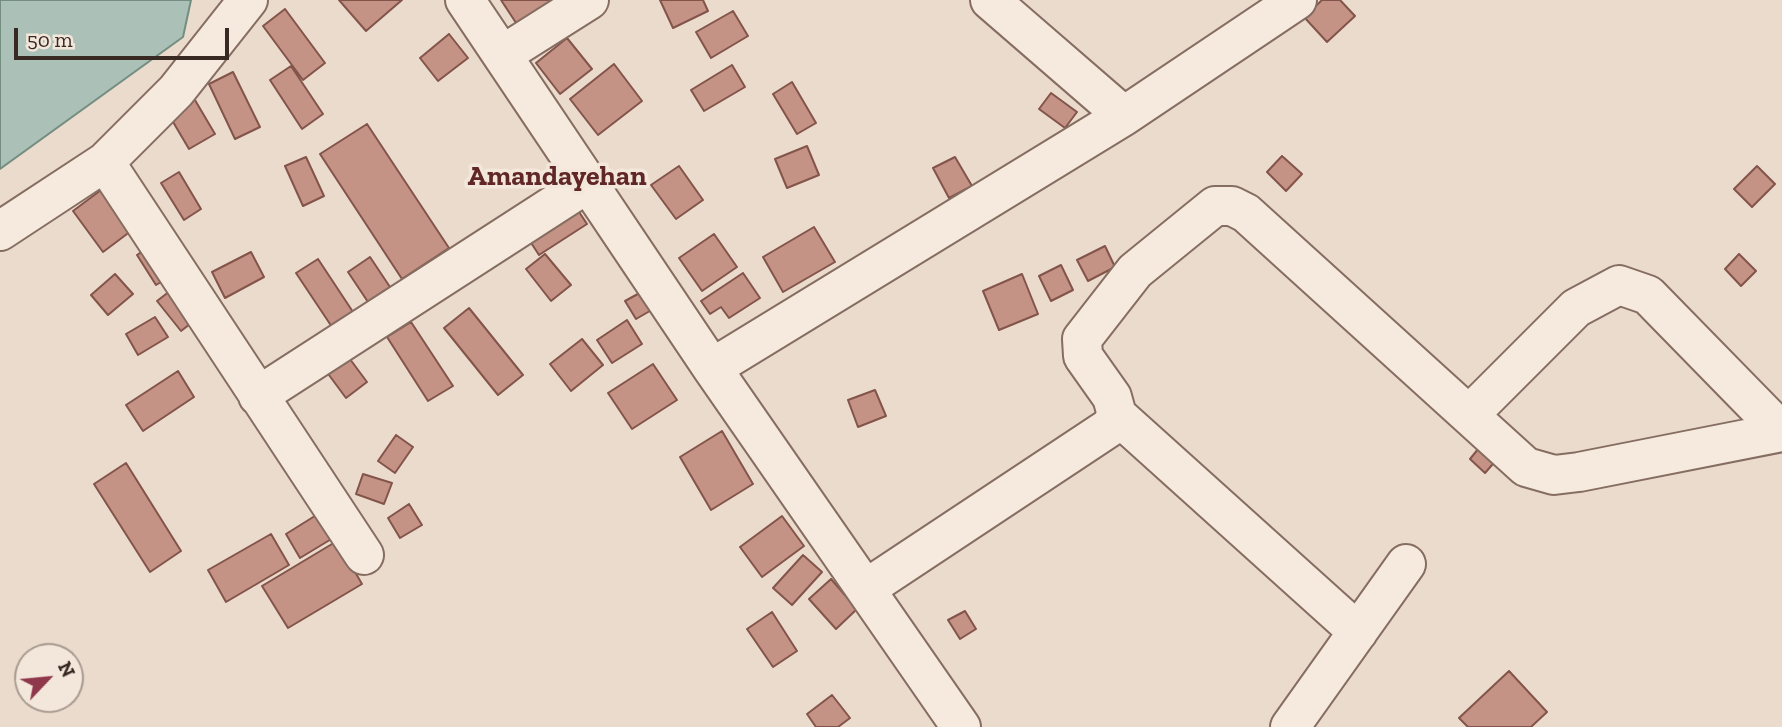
<!DOCTYPE html>
<html>
<head>
<meta charset="utf-8">
<style>
  body { margin:0 }
  #map { position:relative; width:1782px; height:727px; overflow:hidden; background:#ebdbcc; font-family:"Zilla Slab",serif }
  canvas { display:block }
  .north { position:absolute; left:14px; top:643px; width:70px; height:70px; box-sizing:border-box; background:#f3e7db; border:2px solid #a99b91; border-radius:50%; rotate:64deg; font-size:19px; font-weight:700; line-height:28px; text-align:center; color:#392923 }
  .north::after { content:''; display:block; margin:auto; width:24px; height:32px; background:#8f374b; clip-path:polygon(50% 0,100% 100%,50% 72%,0 100%) }
  .scale { position:absolute; left:14px; top:28px; width:215px; height:32px; box-sizing:border-box; border:4px solid #392923; border-top:0; padding-left:9px; font-size:21px; line-height:24px; white-space:nowrap; color:#392923; -webkit-text-stroke:5px #f3e7db; paint-order:stroke }
</style>
</head>
<body>
<div id="map">
<canvas width="1782" height="727"></canvas>
<div class="north">N</div>
<div class="scale">50 m</div>
</div>
<script>
const ctx = document.querySelector('canvas').getContext('2d');
ctx.lineJoin = 'round';
function fill(path, color) { ctx.fillStyle = color; ctx.fill(path, 'evenodd'); }
const toPath = rows => new Path2D(rows.map(r => 'M' + r).join(''));
function strokePath(path, color, width, dash) { ctx.strokeStyle = color; ctx.lineWidth = width; ctx.lineCap = dash ? 'butt' : 'round'; ctx.setLineDash(dash || []); ctx.stroke(path); }
function label(font, color, halo, rows, align = 'center') {
  ctx.font = font + ' "Zilla Slab",serif'; ctx.lineWidth = 7; ctx.setLineDash([]); ctx.textBaseline = 'middle'; ctx.strokeStyle = halo; ctx.fillStyle = color; for (const [text, x, y, turn = 0] of rows) {
    ctx.save(); ctx.translate(x, y); ctx.rotate((+turn || 0) * Math.PI / 180); ctx.textAlign = isNaN(turn) ? turn : align; if (halo) ctx.strokeText(text, 0, 0); ctx.fillText(text, 0, 0); ctx.restore();
  }
}
const water = toPath([
  [0,0,191,0,183,37,0,169,0,0]
]);
fill(water, '#abc0b6');
strokePath(water, '#738e81', 2);
const building = toPath([
  [339,0,402,0,366,31,339,0],
  [501,0,570,0,522,32,501,0],
  [660,0,703,0,708,11,673,28,660,0],
  [1322,0,1340,0,1355,16,1327,42,1304,17,1322,0],
  [285,9,325,63,303,80,263,26,285,9],
  [733,11,748,36,711,58,696,32,733,11],
  [449,34,468,58,438,81,420,58,449,34],
  [567,38,592,69,560,94,536,63,567,38],
  [614,64,642,101,598,135,570,99,614,64],
  [732,65,745,87,704,111,691,90,732,65],
  [291,66,323,114,302,129,270,80,291,66],
  [233,72,260,127,235,139,209,84,233,72],
  [792,82,816,123,797,134,773,94,792,82],
  [1051,93,1077,112,1065,128,1039,109,1051,93],
  [192,95,215,134,189,149,166,110,192,95],
  [367,124,449,248,402,279,320,154,367,124],
  [807,146,819,175,787,188,775,159,807,146],
  [1282,156,1302,174,1286,191,1267,172,1282,156],
  [306,157,324,196,303,206,285,166,306,157],
  [955,157,972,186,949,198,933,168,955,157],
  [679,166,703,200,676,219,651,185,679,166],
  [1757,166,1775,184,1752,207,1734,189,1757,166],
  [179,172,201,209,184,220,161,183,179,172],
  [109,184,139,225,103,252,73,211,109,184],
  [570,198,587,224,539,255,522,229,570,198],
  [814,227,835,262,783,292,763,257,814,227],
  [714,234,737,267,702,291,679,258,714,234],
  [152,245,171,276,156,285,137,255,152,245],
  [1105,246,1115,267,1088,281,1077,260,1105,246],
  [251,252,264,277,225,298,212,272,251,252],
  [545,254,571,285,551,301,526,269,545,254],
  [1739,254,1756,271,1741,286,1725,269,1739,254],
  [370,257,390,287,368,302,348,272,370,257],
  [318,259,357,318,336,333,296,273,318,259],
  [1061,265,1073,290,1051,301,1039,276,1061,265],
  [743,273,760,298,729,318,721,307,710,314,701,301,743,273],
  [115,274,133,294,108,315,91,295,115,274],
  [1022,274,1038,314,999,330,983,291,1022,274],
  [179,284,203,314,181,331,157,301,179,284],
  [645,290,655,308,636,319,625,301,645,290],
  [469,308,523,375,498,395,444,328,469,308],
  [155,317,168,337,138,355,126,334,155,317],
  [627,320,642,344,612,363,597,340,627,320],
  [411,322,453,386,428,401,387,337,411,322],
  [582,339,603,365,571,391,550,364,582,339],
  [344,351,367,382,346,398,323,367,344,351],
  [653,364,677,400,632,429,608,393,653,364],
  [178,371,194,397,143,431,126,405,178,371],
  [875,390,886,416,858,427,848,400,875,390],
  [722,431,753,484,711,510,680,457,722,431],
  [396,435,413,447,395,473,378,461,396,435],
  [1483,443,1499,457,1485,473,1470,459,1483,443],
  [126,463,181,551,150,572,94,484,126,463],
  [363,474,392,483,384,504,356,494,363,474],
  [409,504,422,525,400,538,388,518,409,504],
  [318,514,333,538,300,558,286,534,318,514],
  [782,516,804,546,762,577,740,547,782,516],
  [271,534,289,565,226,602,208,570,271,534],
  [337,541,362,584,288,628,262,586,337,541],
  [803,555,822,572,792,605,773,588,803,555],
  [831,579,857,609,836,629,809,599,831,579],
  [965,611,976,629,960,639,948,620,965,611],
  [772,612,797,651,773,667,747,629,772,612],
  [1509,671,1547,712,1531,727,1468,727,1459,718,1509,671],
  [832,695,850,718,838,727,816,727,807,714,832,695]
]);
fill(building, '#c59286');
strokePath(building, '#83544a', 2);
const minor = toPath([
  [465,0,712,368,961,727],
  [990,0,1124,116],
  [502,55,589,0],
  [105,162,364,555],
  [0,231,105,162,176,91,248,0],
  [712,368,1124,116,1297,0],
  [258,396,588,183],
  [1117,415,1358,632],
  [1469,415,1576,308,1619,285,1648,295,1781,431],
  [867,588,1110,427,1117,415,1112,397,1083,356,1082,339,1135,271,1215,206,1232,206,1246,213,1526,467,1554,475,1579,472,1782,432],
  [1290,727,1406,564]
]);
strokePath(minor, '#866d61', 42);
strokePath(minor, '#f6eadf', 38);
label('bold 28px', '#612727', '#f3e7db', [
  ["Amandayehan",557,177]
]);
</script>
</body>
</html>
